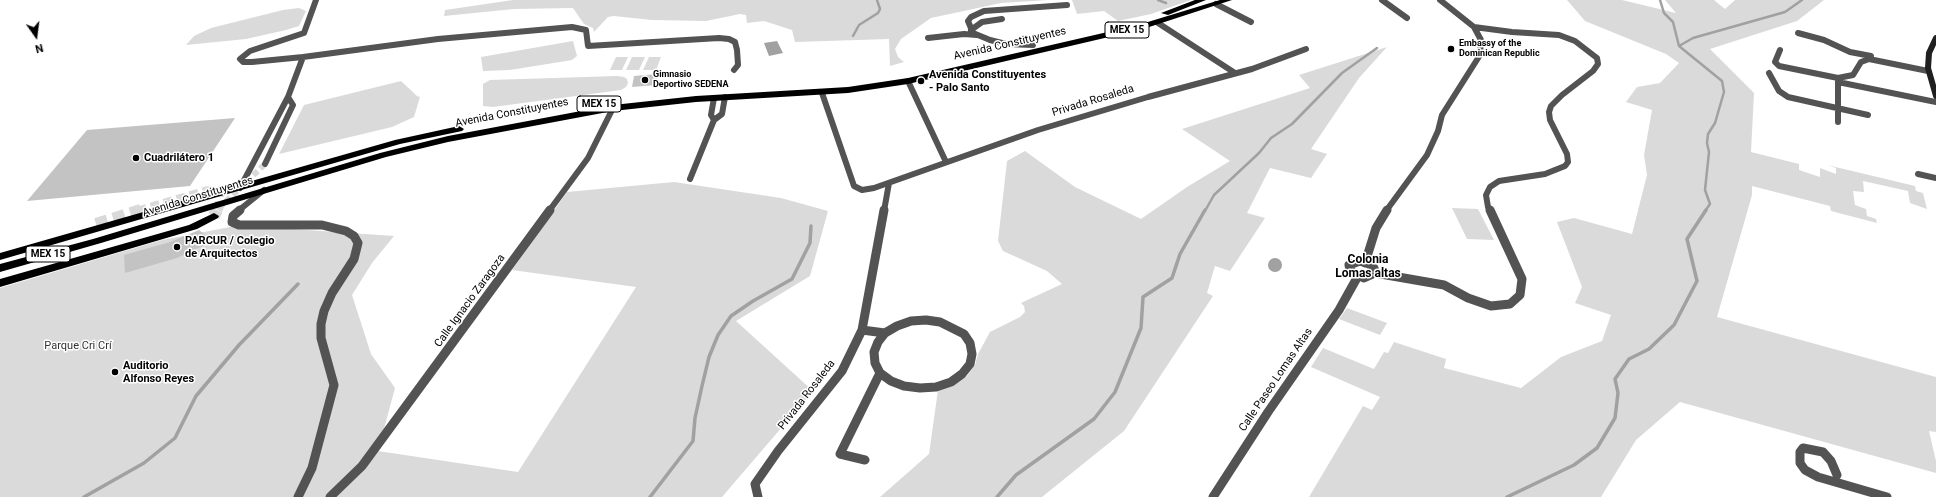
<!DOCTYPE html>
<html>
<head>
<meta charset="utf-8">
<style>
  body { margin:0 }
  #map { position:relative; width:1936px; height:497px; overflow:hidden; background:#fff; font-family:Roboto,sans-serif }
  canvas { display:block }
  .north { position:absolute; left:16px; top:16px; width:40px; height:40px; -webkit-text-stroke:3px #fff; paint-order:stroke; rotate:166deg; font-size:11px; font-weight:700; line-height:16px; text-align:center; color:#000 }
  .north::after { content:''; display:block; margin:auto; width:14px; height:18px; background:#000; clip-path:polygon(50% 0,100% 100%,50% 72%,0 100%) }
</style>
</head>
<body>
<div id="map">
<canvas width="1936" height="497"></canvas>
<div class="north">N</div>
</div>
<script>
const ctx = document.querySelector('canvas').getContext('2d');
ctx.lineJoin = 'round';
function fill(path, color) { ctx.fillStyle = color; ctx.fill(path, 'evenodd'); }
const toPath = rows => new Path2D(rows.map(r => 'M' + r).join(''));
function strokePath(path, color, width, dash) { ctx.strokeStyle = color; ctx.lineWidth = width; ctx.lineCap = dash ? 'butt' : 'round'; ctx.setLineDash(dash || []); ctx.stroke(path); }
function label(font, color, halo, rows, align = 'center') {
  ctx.font = font + ' Roboto,sans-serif'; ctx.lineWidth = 3; ctx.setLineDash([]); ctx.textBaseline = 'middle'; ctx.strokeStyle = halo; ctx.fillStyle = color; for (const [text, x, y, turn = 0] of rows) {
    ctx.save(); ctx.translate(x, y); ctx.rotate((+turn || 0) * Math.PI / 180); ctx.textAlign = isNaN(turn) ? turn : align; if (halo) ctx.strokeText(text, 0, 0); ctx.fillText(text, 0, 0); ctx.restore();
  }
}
fill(toPath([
  [513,0,1048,0,1001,3,931,18,901,39,895,49,898,57,904,62,890,66,889,39,795,42,792,30,764,21,747,23,746,15,740,14,706,21,652,20,614,16,608,17,594,32,593,28,584,24,573,8,514,9,444,16,445,10],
  [1072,0,1191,0,1151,14,1118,21,1104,11,1077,14],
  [1567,0,1622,0,1676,13,1665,0,1714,0,1725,9,1735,0,1824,0,1797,21,1710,49,1754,93,1751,152,1799,164,1799,170,1820,177,1820,168,1836,174,1836,168,1827,165,1915,186,1916,191,1923,193,1927,209,1910,203,1908,191,1863,181,1864,192,1853,191,1855,205,1866,209,1867,216,1876,219,1877,223,1831,211,1830,206,1752,186,1752,195,1717,317,1936,377,1936,432,1929,431,1936,461,1936,473,1680,402,1636,440,1601,497,1309,497,1363,406,1372,410,1380,397,1311,367,1323,348,1374,369,1384,352,1388,353,1394,342,1446,359,1444,368,1521,388,1561,357,1602,341,1611,315,1575,303,1582,287,1557,222,1574,218,1632,234,1647,175,1644,155,1652,110,1626,102,1637,87,1660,83,1679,63,1666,54,1585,21],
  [299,8,306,11,299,26,286,30,246,39,186,45,194,36,211,28,283,10],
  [573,41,577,56,572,60,510,70,483,71,481,57],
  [1387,47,1359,78,1311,149,1327,154,1311,178,1270,168,1247,213,1265,218,1230,271,1215,266,1207,293,1213,296,1124,431,1042,497,880,497,929,454,938,390,954,385,967,376,975,365,978,354,990,332,1020,317,1025,312,1024,306,1021,303,1062,284,1047,271,1003,251,998,241,1007,161,1025,151,1075,187,1141,219,1187,187,1230,161,1182,129,1310,88,1299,75],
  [616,57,628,57,622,70,610,70],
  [632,57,645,57,639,70,626,70],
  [649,57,661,57,656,70,643,70],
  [617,76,624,77,627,79,628,83,626,87,621,90,493,107,483,106,483,84,490,80],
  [401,81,417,96,420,97,414,117,392,127,279,154,304,105],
  [674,182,781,198,828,211,810,276,736,321,813,391,722,497,0,497,0,288,162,240,230,227,292,229,394,236,372,263,352,295,371,354,395,388,378,451,518,472,636,287,512,270,567,192],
  [1452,208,1478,209,1494,240,1467,239],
  [1347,308,1387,323,1380,335,1339,319]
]), '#dadada');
fill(toPath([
  [777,41,783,53,769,56,764,43],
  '1268 265a7 7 0 1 1 14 0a7 7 0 1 1-14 0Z'
]), '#a1a1a1');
strokePath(toPath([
  [1158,0,1166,3],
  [1660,0,1664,13,1673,22,1679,46,1722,81,1724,92,1715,123,1708,134,1707,143,1709,152,1705,190,1710,204,1705,211],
  [853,36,859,25,878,13,880,9,877,0],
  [1679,46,1693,38,1785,12,1802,0],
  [1205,211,1214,195,1259,153,1271,138,1292,124,1342,73,1377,48]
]), '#a1a1a1', 2.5);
strokePath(toPath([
  [84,497,144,463,175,438,196,396,239,345,298,284],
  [650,497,693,441,695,418,702,386,709,357,718,335,731,316,753,301,792,279,810,243,811,226],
  [997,497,1016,475,1094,419,1115,392,1141,328,1143,297,1172,278,1180,254,1205,210],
  [1507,497,1574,465,1597,448,1615,418,1618,393,1615,379,1629,359,1649,349,1674,325,1697,281,1687,239,1706,210]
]), '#a1a1a1', 3.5);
fill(toPath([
  [658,74,656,85,632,87,634,76],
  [235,118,190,186,27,201,87,130],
  [199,230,213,241,177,258,125,273,124,255,170,242]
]), '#c3c3c3');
strokePath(toPath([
  [219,208,265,164]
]), '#d9d9d9', 6, [6, 3.5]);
strokePath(toPath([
  [138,211,206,191,215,190,220,192,219,208,217,211]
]), '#d9d9d9', 9, [9, 4.5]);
strokePath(toPath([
  [214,216,217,210],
  [96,224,141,210]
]), '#d9d9d9', 12, [12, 6]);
strokePath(toPath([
  [1382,0,1407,18],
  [1216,4,1251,22],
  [1158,23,1235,73],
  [1474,27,1512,32,1559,35,1575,41,1597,58,1598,64,1593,71,1562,95,1551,106,1549,112,1550,120,1567,154,1568,162,1565,166,1545,174,1499,181,1490,187,1486,195,1488,207,1491,211],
  [971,30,982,22,1002,19],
  [1798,33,1824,40,1850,52,1871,56],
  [928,38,964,34,977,35],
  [1033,45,1006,44,990,40,973,33,968,21,971,17,984,11,1067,5],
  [1780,50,1775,62,1779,66,1838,78,1853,75,1861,62,1869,59,1928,71],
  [303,57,438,39,572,27,586,30,588,46,719,38,729,39,735,42,737,50,738,65,734,70],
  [1769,73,1779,91,1788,97,1868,115],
  [1838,78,1838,122],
  [908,81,946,162],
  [1838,82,1936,102],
  [822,93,854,186,862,190,874,188,1038,130,1148,97,1252,69,1306,49],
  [714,98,711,115,714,120],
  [265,164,293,105,288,97],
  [1918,174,1936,178],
  [690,179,714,120,722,114,725,97],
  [240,188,288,97,303,57,252,62,243,62,240,59,250,51,304,33,316,0],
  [238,211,264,190],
  [549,211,588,158,613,108],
  [884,211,889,183],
  [1386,211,1427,155,1438,131,1442,115,1480,55,1481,40,1474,27,1440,0]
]), '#535353', 6);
strokePath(toPath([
  [240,210,233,216,232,222,239,225,322,225,346,231,354,236,358,243,354,259,332,293,324,311,321,324,321,338,334,385,312,468,298,497],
  [1360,261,1369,264,1374,268,1375,273,1364,278,1350,271,1349,265,1360,261],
  [1365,263,1376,228,1387,210],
  [1375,273,1444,285,1468,298,1491,306,1510,304,1520,295,1522,279,1490,210],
  [926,320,940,322,964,334,970,343,972,354,970,364,962,374,951,382,936,387,920,388,904,386,891,381,880,373,875,363,874,352,878,342,885,333,897,326,911,321,926,320],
  [862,330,885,333],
  [865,460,840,454,880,373],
  [1837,475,1831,461,1823,452,1803,448,1800,452,1800,463,1805,470,1818,477,1887,497],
  [330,497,362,466,550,210],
  [758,497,755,484,778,451,842,371,862,330,884,210],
  [1213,497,1268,412,1339,310,1358,276]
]), '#535353', 9);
strokePath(toPath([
  [1936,38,1929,53,1928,68,1936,96]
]), '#202020', 6);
fill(toPath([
  [1195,0,1206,0,1168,15,1161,13,1195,0],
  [1220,0,1232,0,1143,29,908,84,848,93,696,102,613,111,448,142,386,157,101,243,0,272,0,264,93,239,380,153,448,136,613,105,696,96,848,87,908,78,1138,25,1220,0],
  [459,126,464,129,462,131,400,144,0,260,0,253,395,140,459,126],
  [214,213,219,216,218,218,197,229,0,287,0,279,189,225,214,213]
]), '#000');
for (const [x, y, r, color] of [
  [1451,49,4,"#000"],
  [645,80,4,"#000"],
  [921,81,4,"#000"],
  [136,158,4,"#000"],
  [177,247,4,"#000"],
  [115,372,4,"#000"]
]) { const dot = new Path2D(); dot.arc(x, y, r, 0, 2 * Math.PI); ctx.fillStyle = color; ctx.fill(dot); strokePath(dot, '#fff', 1.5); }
label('bold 9px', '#000', '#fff', [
  ["Embassy of the",1459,44],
  ["Dominican Republic",1459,54],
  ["Gimnasio",653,75],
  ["Deportivo SEDENA",653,85]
], 'left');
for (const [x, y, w] of [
  [1127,30,44],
  [599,104,44],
  [48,254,44]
]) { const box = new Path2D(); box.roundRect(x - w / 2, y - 8, w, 16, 3); ctx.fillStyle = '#fff'; ctx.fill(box); strokePath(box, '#000', 1); }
label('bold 10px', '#000', null, [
  ["MEX 15",1127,30],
  ["MEX 15",599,104],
  ["MEX 15",48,254]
]);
label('11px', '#000', '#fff', [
  ["Avenida Constituyentes",1010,44,-13],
  ["Privada Rosaleda",1093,101,-17],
  ["Avenida Constituyentes",512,113,-11],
  ["Avenida Constituyentes",198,197,-17],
  ["Calle Ignacio Zaragoza",470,301,-54],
  ["Calle Paseo Lomas Altas",1276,380,-56],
  ["Privada Rosaleda",807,395,-52]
]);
label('bold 11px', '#000', '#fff', [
  ["Avenida Constituyentes",929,75],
  ["- Palo Santo",929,88],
  ["Cuadrilátero 1",144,158],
  ["PARCUR / Colegio",185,241],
  ["de Arquitectos",185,254],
  ["Auditorio",123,366],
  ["Alfonso Reyes",123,379]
], 'left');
label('11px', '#313131', '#fff', [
  ["Parque Cri Crí",78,346]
]);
label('bold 12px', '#000', '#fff', [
  ["Colonia",1368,260],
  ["Lomas altas",1368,274]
]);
</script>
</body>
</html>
